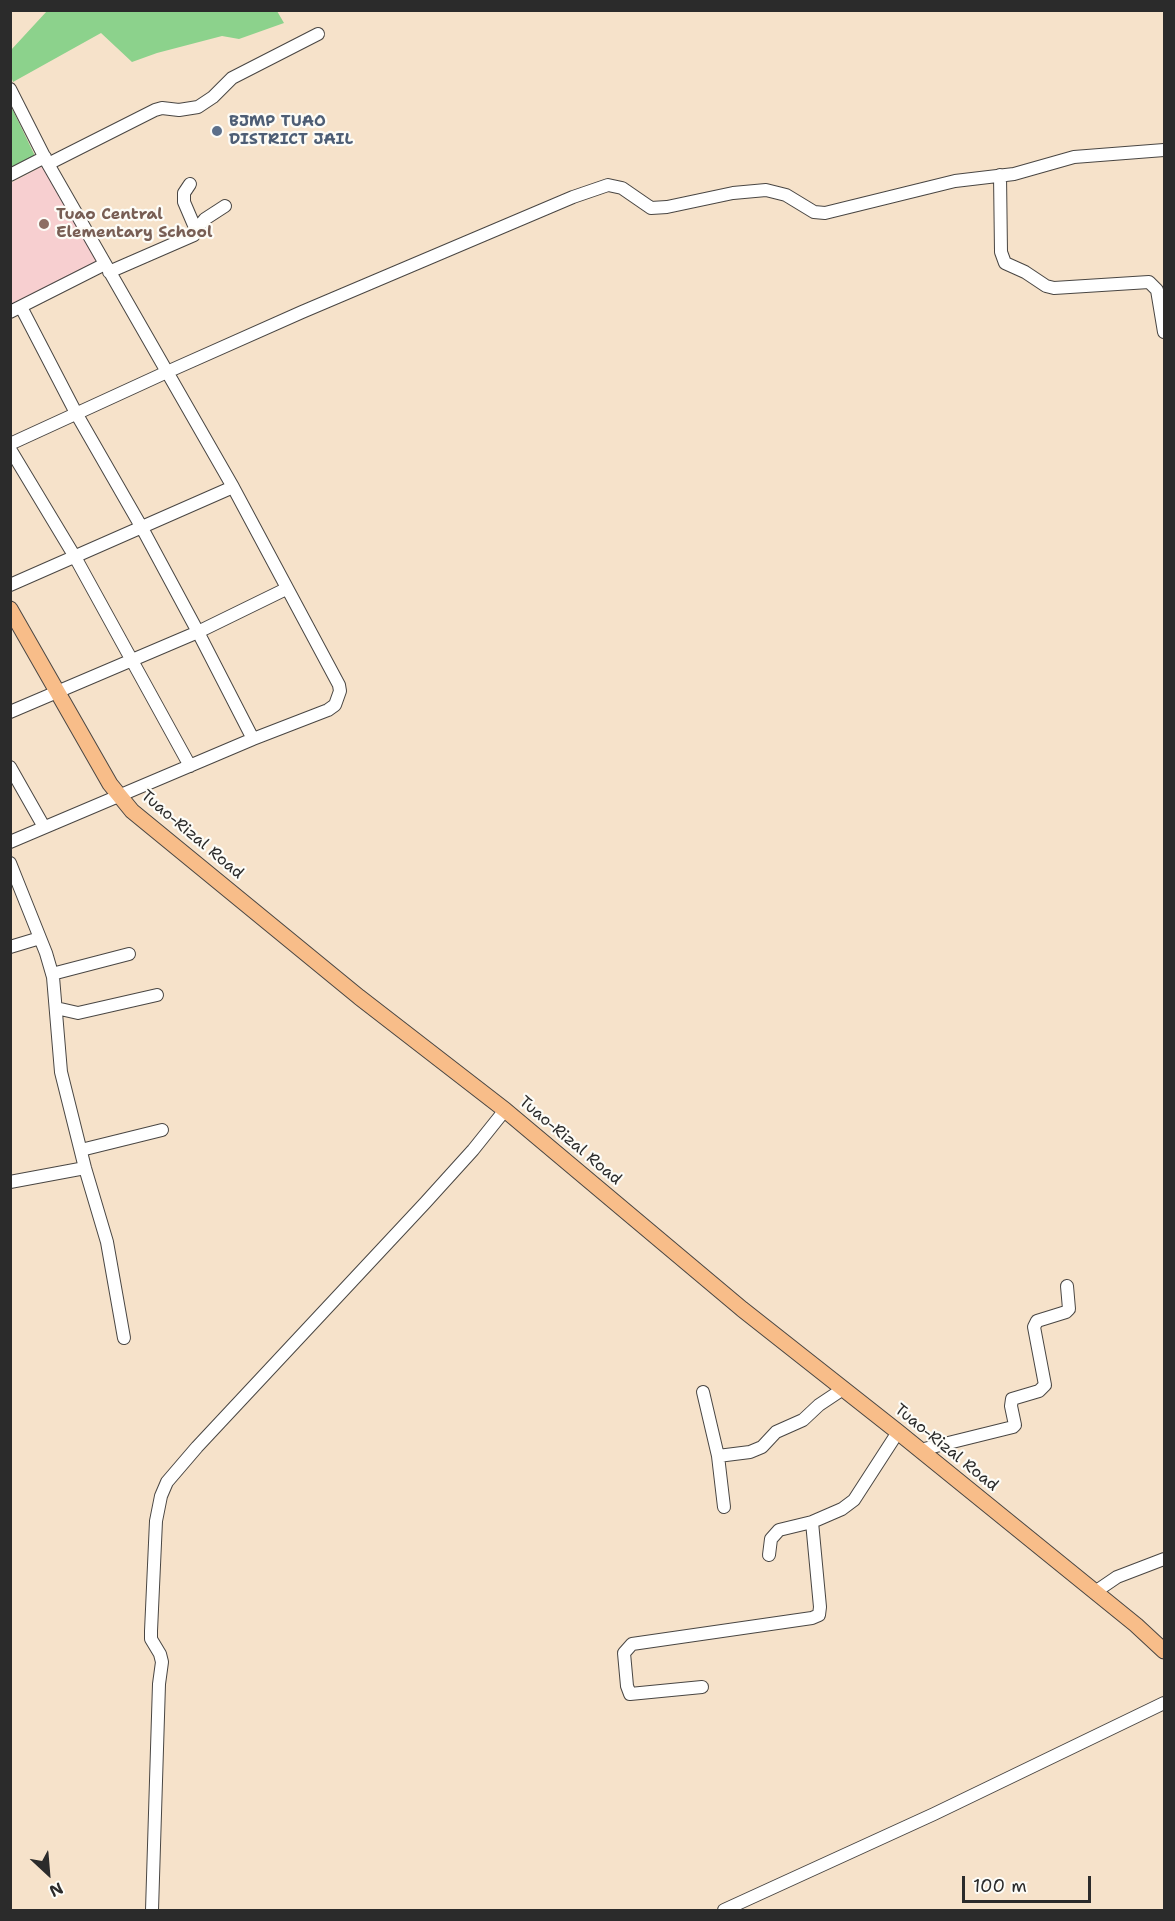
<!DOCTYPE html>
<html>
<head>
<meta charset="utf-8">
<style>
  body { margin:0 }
  #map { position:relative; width:1175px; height:1921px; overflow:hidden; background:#f6e2ca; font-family:"Shantell Sans",sans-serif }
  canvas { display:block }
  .frame { position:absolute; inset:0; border:12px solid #2b2b2b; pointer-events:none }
  .north { position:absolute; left:18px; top:1843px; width:60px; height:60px; -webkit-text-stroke:4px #fdfcf7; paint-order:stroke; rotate:154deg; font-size:16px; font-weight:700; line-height:24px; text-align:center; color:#2b2b2b }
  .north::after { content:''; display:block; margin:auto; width:21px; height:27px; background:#2b2b2b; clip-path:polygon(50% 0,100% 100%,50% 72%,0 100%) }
  .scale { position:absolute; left:962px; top:1876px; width:129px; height:27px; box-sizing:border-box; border:3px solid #2b2b2b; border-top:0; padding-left:8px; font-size:18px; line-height:21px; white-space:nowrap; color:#2b2b2b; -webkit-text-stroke:4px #fdfcf7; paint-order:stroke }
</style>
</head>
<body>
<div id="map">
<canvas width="1175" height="1921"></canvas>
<div class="frame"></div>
<div class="north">N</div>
<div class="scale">100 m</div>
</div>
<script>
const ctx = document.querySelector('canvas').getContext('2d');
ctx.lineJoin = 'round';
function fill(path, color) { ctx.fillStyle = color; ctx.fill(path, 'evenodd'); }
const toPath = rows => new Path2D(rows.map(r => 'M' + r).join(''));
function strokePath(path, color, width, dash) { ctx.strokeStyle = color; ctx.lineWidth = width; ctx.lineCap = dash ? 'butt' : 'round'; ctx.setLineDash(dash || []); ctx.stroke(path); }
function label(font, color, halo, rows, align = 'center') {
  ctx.font = font + ' "Shantell Sans",sans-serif'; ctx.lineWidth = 4.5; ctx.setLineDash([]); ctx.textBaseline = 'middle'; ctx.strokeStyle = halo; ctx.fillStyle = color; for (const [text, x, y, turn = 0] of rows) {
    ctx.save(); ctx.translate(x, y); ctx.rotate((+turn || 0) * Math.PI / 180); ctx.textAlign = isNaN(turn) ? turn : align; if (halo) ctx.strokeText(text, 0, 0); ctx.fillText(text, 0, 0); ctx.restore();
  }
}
fill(toPath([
  [45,165,101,265,11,308,11,183]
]), '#f7cfd0');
fill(toPath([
  [47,11,277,11,284,23,239,39,222,36,157,53,132,62,101,33,13,82,11,76,11,50],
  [10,104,36,158,10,171]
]), '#8cd28c');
const minor = toPath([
  [10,89,48,164,233,487,339,685,340,691,335,705,328,710,253,739,10,842],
  [48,164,155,110,162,108,179,110,198,107,213,97,232,78,318,34],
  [10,175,45,157],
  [1000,175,1001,252,1005,263,1025,272,1046,286,1054,288,1149,282,1157,290,1164,332],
  [196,230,205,219,225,206],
  [109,272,194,235,196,230,184,202,184,193,190,184],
  [21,307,76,413,142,528,198,632,253,739],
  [10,312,105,264],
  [10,444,167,372,302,312,573,197,608,185,622,188,651,208,667,207,733,193,766,190,786,195,814,212,825,213,955,181,1014,174,1074,157,1164,150],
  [10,449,75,557,190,766],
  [10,585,233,487],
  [10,712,198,632,286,589],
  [10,767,44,827],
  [10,863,46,953,53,977,61,1072,85,1168,107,1242,124,1338],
  [10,947,40,938],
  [52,974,129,954],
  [56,1008,78,1013,157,995],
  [81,1150,162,1130],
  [10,1182,85,1168],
  [703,1392,718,1456,724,1507],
  [920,1450,1013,1427,1015,1425,1011,1406,1012,1399,1039,1391,1045,1385,1034,1327,1037,1321,1066,1312,1069,1309,1067,1286],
  [718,1456,750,1452,762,1447,776,1432,803,1420,819,1405,843,1389],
  [769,1555,771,1539,779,1530,812,1522,842,1509,854,1500,898,1432],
  [1095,1592,1117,1577,1164,1559],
  [702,1687,630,1694,627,1686,624,1653,632,1644,812,1618,819,1615,820,1607,812,1522],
  [152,1910,159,1684,162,1662,160,1654,151,1639,151,1631,156,1521,161,1496,167,1482,197,1447,425,1203,473,1150,505,1110],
  [724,1910,934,1814,1164,1703]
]);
const major = toPath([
  [10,609,110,784,132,811,359,997,505,1110,742,1309,898,1432,1136,1625,1164,1651]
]);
strokePath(minor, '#494643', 14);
strokePath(major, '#494643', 17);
strokePath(minor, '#fff', 12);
strokePath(major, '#f8bd89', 15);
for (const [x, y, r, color] of [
  [217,131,6,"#5c6f8a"],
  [44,224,6,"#8d6e63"]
]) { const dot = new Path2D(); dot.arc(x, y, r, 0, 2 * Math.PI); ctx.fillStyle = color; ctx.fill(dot); strokePath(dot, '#fdfcf7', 2); }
label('bold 16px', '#4e5e75', '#fdfcf7', [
  ["BJMP TUAO",229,122],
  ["DISTRICT JAIL",229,140]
], 'left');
label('bold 16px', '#785e54', '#fdfcf7', [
  ["Tuao Central",56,215],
  ["Elementary School",56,233]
], 'left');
label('16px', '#2b2b2b', '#fdfcf7', [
  ["Tuao-Rizal Road",192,835,40],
  ["Tuao-Rizal Road",570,1141,40],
  ["Tuao-Rizal Road",946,1448,39]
]);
</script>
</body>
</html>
